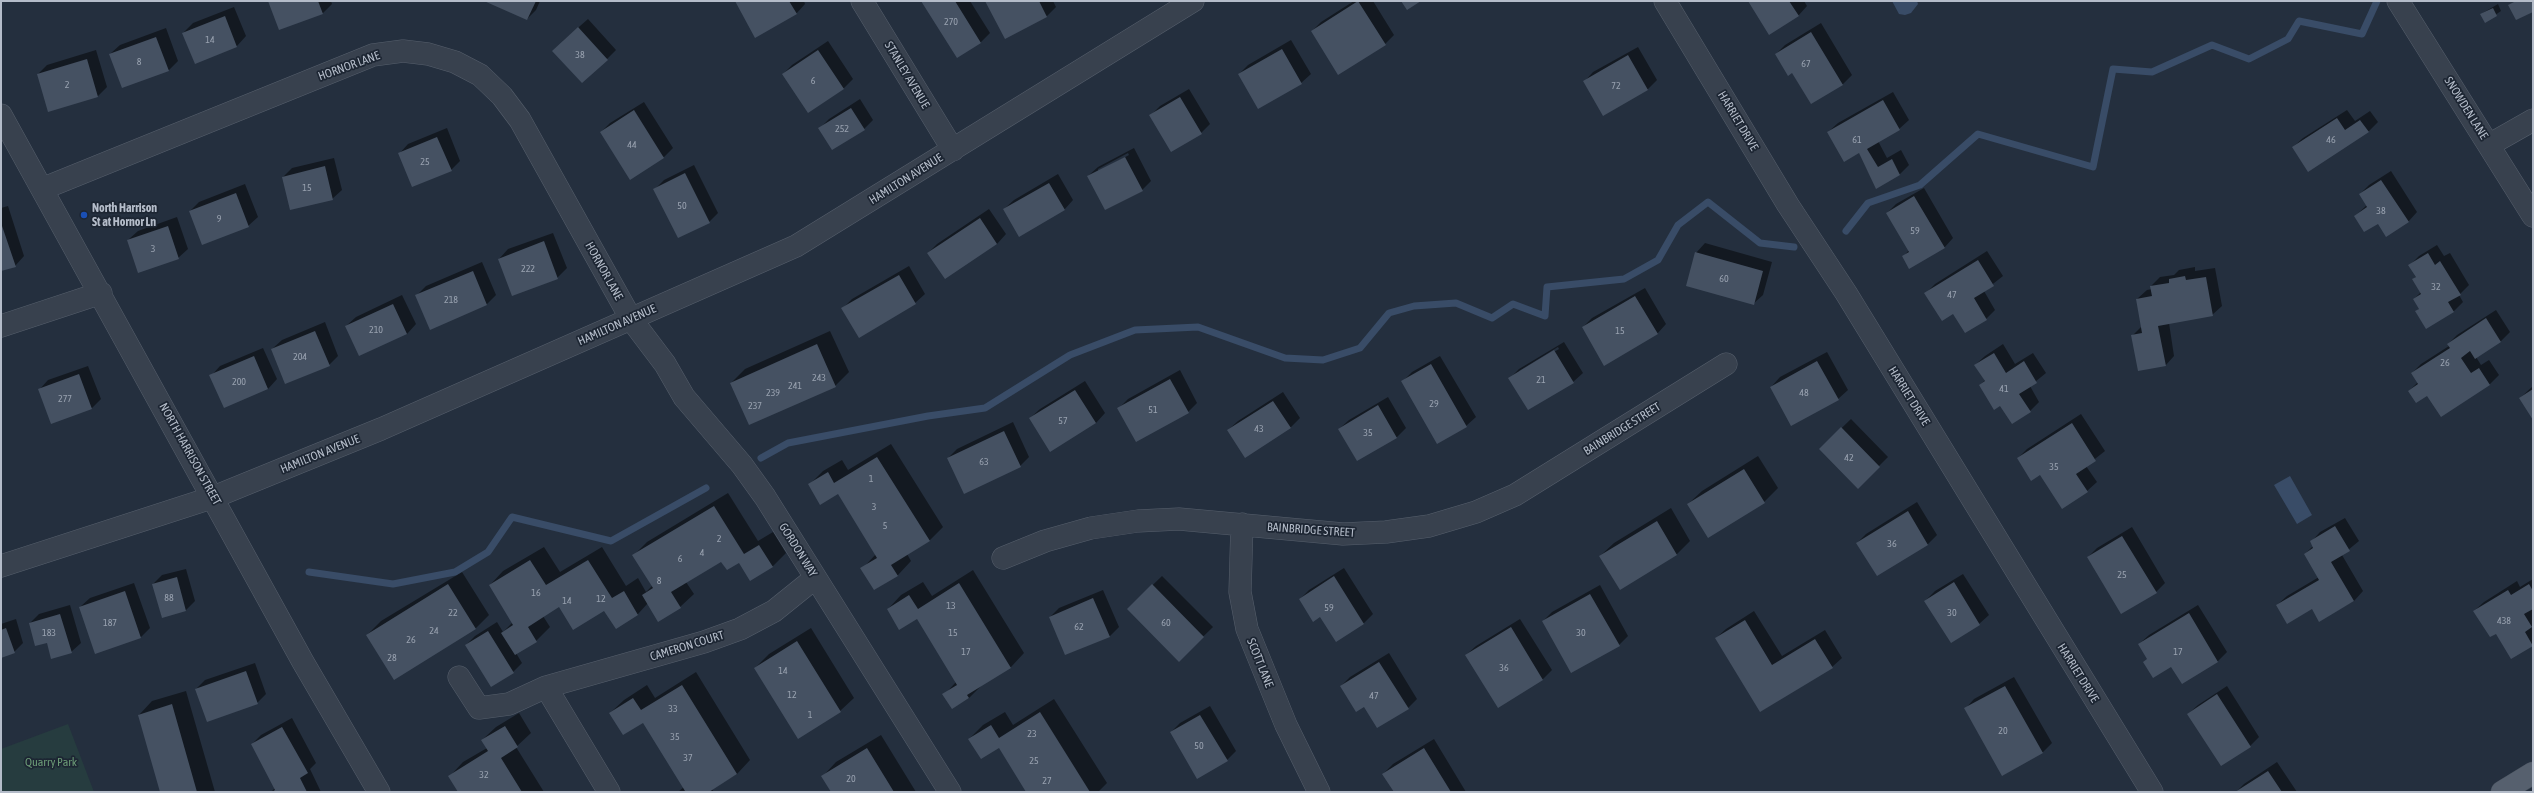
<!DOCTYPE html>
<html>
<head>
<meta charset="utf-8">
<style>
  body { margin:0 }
  #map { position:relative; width:2534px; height:793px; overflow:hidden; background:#242f3e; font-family:"Asap Condensed",sans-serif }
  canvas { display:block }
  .frame { position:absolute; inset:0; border:2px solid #b4bcc9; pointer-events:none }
</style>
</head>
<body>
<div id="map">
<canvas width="2534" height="793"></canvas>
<div class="frame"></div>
</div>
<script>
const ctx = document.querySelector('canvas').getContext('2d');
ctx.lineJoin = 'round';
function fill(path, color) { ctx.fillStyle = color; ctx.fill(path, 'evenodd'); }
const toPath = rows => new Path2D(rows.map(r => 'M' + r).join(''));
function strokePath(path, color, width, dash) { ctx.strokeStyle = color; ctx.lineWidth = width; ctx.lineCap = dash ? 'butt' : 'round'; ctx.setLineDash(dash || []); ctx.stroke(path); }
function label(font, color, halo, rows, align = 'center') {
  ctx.font = font + ' "Asap Condensed",sans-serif'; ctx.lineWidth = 3.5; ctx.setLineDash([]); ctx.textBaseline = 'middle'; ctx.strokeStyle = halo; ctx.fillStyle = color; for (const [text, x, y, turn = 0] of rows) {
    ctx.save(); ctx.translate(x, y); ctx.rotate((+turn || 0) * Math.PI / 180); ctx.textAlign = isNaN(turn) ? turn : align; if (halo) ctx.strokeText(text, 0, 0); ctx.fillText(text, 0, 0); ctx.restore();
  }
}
fill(toPath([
  [68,724,94,792,1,792,1,749]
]), '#263c3f');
fill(toPath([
  [1892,1,1917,1,1918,4,1911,13,1905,15,1899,14],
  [2290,476,2312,515,2297,524,2274,485]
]), '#394c67');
fill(toPath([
  [269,1,331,1,332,4,322,14],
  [486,1,540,1,536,10,527,19],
  [736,1,804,1,805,4,796,14],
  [922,1,970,1,990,33,980,43],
  [987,1,1053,1,1056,7,1047,16],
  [1354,1,1373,1,1394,35,1385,44,1312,31,1321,22],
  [1749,1,1804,1,1807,6,1798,16],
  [2498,4,2501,11,2485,22,2481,14],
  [234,7,246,36,237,46,195,63,183,33,193,23],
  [588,19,616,50,607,59,563,41],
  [1821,23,1852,75,1843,84,1811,103,1792,72,1776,54,1785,45],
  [166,28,178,61,169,70,110,54,120,45],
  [1291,40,1311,74,1301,83,1239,74,1248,65],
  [828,41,853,79,844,88,808,112,783,74,792,65],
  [1638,47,1657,80,1648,89,1604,115,1584,82,1593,72],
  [96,50,107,87,98,96,38,74,47,65],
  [1189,89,1210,124,1201,133,1151,115,1160,106],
  [1893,92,1909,120,1899,129,1878,141,1887,158,1901,150,1909,165,1900,174,1876,188,1859,152,1828,132,1838,123],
  [860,99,873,120,864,129,820,128,829,119],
  [644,102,673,148,664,157,601,132,610,123],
  [2347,110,2355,121,2370,111,2378,122,2368,132,2293,147,2303,138],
  [447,128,460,161,451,170,399,154,408,144],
  [1134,148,1151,181,1142,190,1088,176,1098,167],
  [1128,153,1129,155,1098,172,1098,169],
  [334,158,342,190,332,199,283,177,292,168],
  [694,165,718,213,709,222,655,189,664,180],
  [2391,171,2417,212,2408,222,2378,222,2355,216,2367,205,2360,194,2369,185],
  [1058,174,1073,200,1064,210,1004,209,1014,200],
  [245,184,258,217,248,226,190,211,199,202],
  [1924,188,1953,238,1944,248,1903,257,1909,250,1887,213,1896,204],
  [8,206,24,256,15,266,1,270,1,208],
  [989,209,1006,234,997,244,928,253,937,244],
  [177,217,188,249,178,258,128,240,138,231],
  [553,233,567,268,557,278,499,259,508,249],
  [1705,243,1772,262,1763,295,1753,304,1696,253],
  [2437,245,2444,256,2450,253,2469,285,2459,295,2463,302,2454,311,2426,328,2416,312,2420,308,2414,299,2421,292,2413,279,2417,276,2410,265,2419,256],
  [1987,251,2003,276,1984,291,1995,310,1986,319,1954,313,1926,293,1935,284],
  [482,262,496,295,486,305,417,295,426,286],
  [909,266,925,294,915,303,843,308,852,299],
  [2195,267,2195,271,2215,268,2222,306,2212,315,2169,323,2174,356,2165,366,2132,336,2142,326,2137,299,2147,290,2152,289,2151,286,2160,277,2174,275,2179,270],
  [1645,288,1666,324,1657,334,1583,327,1592,318],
  [402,295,416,324,407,334,346,326,356,317],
  [2496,310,2510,332,2501,341,2476,357,2481,365,2489,360,2499,375,2490,384,2441,415,2428,395,2409,391,2418,382,2412,373,2421,364,2449,346,2448,344,2457,335],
  [325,322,338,356,329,365,272,349,282,340],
  [830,331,849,372,835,386,731,383,745,369],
  [1564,342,1583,373,1573,382,1528,409,1510,378,1519,369],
  [1558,347,1559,349,1519,373,1519,371],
  [2003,344,2015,364,2033,353,2046,373,2030,386,2039,402,2030,411,2000,404,1980,385,1985,380,1975,365,1985,356],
  [263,348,277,379,268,389,211,376,220,366],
  [1827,352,1848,390,1838,399,1771,387,1780,377],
  [1440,356,1476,417,1466,426,1402,382,1412,372],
  [88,366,101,399,92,408,39,390,48,380],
  [1180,370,1197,403,1188,412,1119,408,1128,399],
  [1085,381,1105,413,1096,423,1030,418,1040,409],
  [2533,386,2533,418,2520,398],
  [1283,392,1300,418,1290,428,1228,430,1238,421],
  [1388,397,1406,428,1397,437,1357,460,1339,429,1349,420],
  [2081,414,2105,451,2086,466,2097,482,2087,491,2040,473,2018,458,2027,449],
  [1851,419,1888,457,1858,487,1820,449],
  [1013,422,1029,457,1020,466,948,458,957,449],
  [891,444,943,527,929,541,907,554,911,561,898,575,875,589,862,569,876,554,838,493,809,485,823,471,842,460,848,470],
  [1758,456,1778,488,1764,502,1688,504,1702,491],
  [728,493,758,541,773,532,786,553,773,566,721,560,686,582,694,594,680,607,648,603,638,614,616,627,605,609,559,606,543,616,550,627,536,641,516,653,522,663,513,672,466,645,475,636,497,622,503,632,513,622,490,585,503,571,544,547,560,572,602,547,626,586,638,578,646,592,652,586,634,555,647,542],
  [1917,502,1937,535,1928,544,1877,575,1857,543,1866,534],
  [1671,508,1690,541,1677,554,1620,589,1600,556,1614,543],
  [2345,518,2359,541,2342,555,2363,591,2354,601,2320,620,2313,608,2277,605,2287,596,2319,577,2305,554,2313,546,2311,542,2320,532],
  [2132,527,2165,583,2156,592,2088,557,2097,548],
  [1344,568,1373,614,1364,623,1336,640,1321,616,1300,599,1309,590],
  [186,569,195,601,186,610,162,617,153,584,162,575],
  [973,570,1024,653,1011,667,982,685,969,698,952,708,944,695,956,682,917,618,888,609,901,595,923,582,932,596],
  [462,572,489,615,475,629,367,635,381,621],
  [1963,574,1989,615,1979,624,1925,601,1935,591],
  [1162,576,1213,627,1179,660,1128,609],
  [2533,579,2533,644,2511,657,2496,632,2474,611,2484,602,2517,581,2520,587],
  [134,583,150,628,141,637,80,607,90,598],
  [1600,585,1628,636,1619,645,1543,621,1552,612],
  [1103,590,1119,627,1110,636,1066,654,1050,617,1059,608],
  [70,605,81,643,71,652,47,642,30,623,39,614],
  [2198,605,2227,652,2218,661,2182,682,2171,665,2148,658,2139,644,2149,635],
  [1754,611,1782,656,1825,630,1842,658,1832,667,1761,711,1716,638,1726,629],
  [16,619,23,643,14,652,1,657,1,624],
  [1520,619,1552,670,1543,679,1498,707,1466,655,1476,646],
  [811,628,854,698,840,711,755,668,769,654],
  [1389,653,1417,699,1408,708,1365,706,1341,686,1350,677],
  [255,663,266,694,257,703,196,689,205,680],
  [696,672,750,760,737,774,712,789,714,792,678,792,684,787,643,722,610,713,624,700,647,685,655,698],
  [2014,677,2052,743,2043,752,2003,775,1965,709,1974,699],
  [2227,686,2259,737,2250,746,2188,714,2198,705],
  [186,691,215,792,161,792,139,715,152,701],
  [1054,699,1107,783,1098,792,1027,792,999,747,969,739,983,725,1005,712,1013,725],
  [1210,706,1236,751,1227,760,1171,732,1180,723],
  [519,713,531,733,516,747,544,792,459,792,450,776,463,762,487,748,482,740,496,727],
  [292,718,316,763,310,769,321,792,271,792,275,788,252,744,261,735],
  [881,735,916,792,833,792,823,776,836,762],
  [1434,739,1466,792,1395,792,1383,774,1393,764],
  [2277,762,2297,792,2236,792,2244,784]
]), '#0007');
strokePath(toPath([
  [1846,231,1868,203,1920,185,1978,134,2093,167,2113,69,2152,72,2212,45,2249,59,2288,39,2299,21,2362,34,2377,1],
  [761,458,788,443,928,416,985,408,1070,355,1135,330,1198,327,1285,358,1323,360,1360,348,1389,313,1414,306,1456,303,1492,318,1513,304,1545,316,1547,287,1624,279,1658,260,1678,225,1708,202,1760,243,1794,247],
  [309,572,393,584,455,572,488,552,512,517,611,541,706,488]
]), '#394c67', 7);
fill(toPath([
  [268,1,318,1,323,14,279,30],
  [484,1,536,1,527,20],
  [735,1,789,1,797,14,755,38],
  [921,1,955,1,981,43,957,58],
  [985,1,1039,1,1047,17,1005,39],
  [1358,1,1386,45,1338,75,1311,31],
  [1401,1,1421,1,1407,10],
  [1748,1,1789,1,1799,16,1769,35],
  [2516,1,2533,1,2533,12,2516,20,2508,5],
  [2493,8,2497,16,2485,23,2480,14],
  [225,16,237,47,195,64,182,33],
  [578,27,608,60,582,83,552,51],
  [1811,32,1843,85,1811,104,1792,73,1788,76,1775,54],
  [156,37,169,71,122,88,109,54],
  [1282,49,1302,84,1258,109,1238,74],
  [818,50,844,89,808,113,782,74],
  [1628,55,1648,90,1603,116,1583,81],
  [87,59,98,97,48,112,37,74],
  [1180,97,1202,134,1171,152,1149,115],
  [1883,100,1900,130,1867,149,1878,167,1892,159,1900,175,1876,189,1859,153,1844,162,1827,132],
  [851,108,865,130,832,150,818,128],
  [634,110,664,158,630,180,600,132],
  [2337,118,2345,130,2360,120,2369,132,2308,172,2292,147],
  [437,137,452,171,412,187,398,153],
  [1125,157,1143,191,1105,210,1087,176],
  [325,166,333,200,290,210,282,177],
  [685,173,710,223,678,238,653,189],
  [2381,180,2409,222,2386,237,2378,224,2364,232,2354,216,2367,207,2359,194],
  [1049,183,1065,210,1019,237,1003,209],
  [236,193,249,227,202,245,189,211],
  [1914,196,1945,248,1909,269,1902,256,1909,252,1886,213],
  [980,218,997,244,945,279,927,253],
  [1,223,16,267,1,271],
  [168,226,179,259,138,273,127,240],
  [544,241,558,279,512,296,498,259],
  [1695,252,1763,271,1754,305,1686,286],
  [2428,253,2435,265,2440,261,2461,295,2448,302,2454,312,2426,329,2415,311,2419,309,2413,299,2421,294,2412,279,2416,277,2408,265],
  [1978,260,1994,286,1974,298,1987,320,1965,333,1953,314,1942,321,1924,293],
  [473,271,487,305,430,330,415,295],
  [899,275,916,304,859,338,841,308],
  [2185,276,2186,280,2206,277,2213,316,2158,326,2166,366,2138,371,2131,335,2142,333,2136,299,2152,296,2150,286,2169,283,2169,279],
  [1635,296,1658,334,1604,366,1582,327],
  [393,304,407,334,359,356,345,326],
  [2486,318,2501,342,2475,359,2470,351,2461,358,2471,373,2479,368,2490,385,2441,417,2427,396,2416,403,2408,391,2418,384,2411,373,2450,348,2447,344],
  [315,331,330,366,285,384,271,349],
  [817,344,836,387,749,425,730,383],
  [1554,350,1574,383,1528,410,1508,378],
  [1994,353,2006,373,2024,361,2037,383,2019,394,2031,412,2012,424,2000,406,1994,410,1979,385,1985,381,1974,365],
  [254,356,268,389,224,408,209,375],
  [1817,361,1839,400,1791,426,1770,387],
  [1431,364,1467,427,1437,444,1401,381],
  [79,374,92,409,51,424,38,389],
  [1170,379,1189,413,1136,442,1117,408],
  [2533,389,2533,420,2519,398],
  [1075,390,1096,423,1050,452,1029,418],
  [1273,401,1291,428,1245,458,1227,430],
  [1378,405,1397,438,1357,461,1338,429],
  [2072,423,2096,461,2076,474,2088,492,2062,509,2040,475,2031,481,2017,458],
  [1841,427,1880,467,1858,489,1819,449],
  [1004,431,1021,467,964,494,947,458],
  [877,457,930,541,891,565,898,576,874,590,860,568,877,558,838,494,820,505,808,484,828,472,834,483],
  [1744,469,1765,503,1708,538,1687,504],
  [714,506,744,554,759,545,773,567,750,581,739,563,727,570,721,562,671,592,681,608,658,622,642,595,653,588,632,555],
  [1908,511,1928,545,1877,576,1856,543],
  [1657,521,1677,555,1620,590,1599,556],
  [2335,526,2350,551,2331,562,2354,601,2319,622,2312,609,2287,624,2276,605,2319,580,2304,554,2313,548,2310,541],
  [2122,536,2157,593,2121,614,2087,557],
  [530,560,546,585,588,560,612,598,624,591,638,615,616,629,604,611,573,630,559,607,528,627,537,642,515,655,501,633,513,625,489,585],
  [1334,576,1364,624,1336,642,1320,617,1313,622,1299,599],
  [177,577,186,611,162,618,152,584],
  [1954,582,1980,625,1951,643,1924,601],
  [959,583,1011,668,967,695,969,698,952,709,942,694,957,685,917,619,899,630,887,609,909,595,918,609],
  [448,584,476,629,394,680,366,635],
  [1152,584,1204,637,1179,662,1127,609],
  [2529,584,2533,591,2533,609,2524,614,2532,627,2525,632,2533,646,2511,659,2496,634,2490,637,2473,611,2508,590,2511,595],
  [125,591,141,638,95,654,79,607],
  [1590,594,1620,646,1571,673,1542,621],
  [1093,598,1110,637,1065,655,1049,617],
  [2189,613,2218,662,2182,684,2171,667,2153,678,2143,662,2147,659,2138,644],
  [60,614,72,653,51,659,47,643,35,646,29,623],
  [1745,620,1772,665,1815,639,1833,668,1760,712,1715,638],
  [1511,627,1543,680,1498,708,1465,655],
  [6,628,15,653,1,658,1,630],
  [488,631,514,673,491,687,465,645],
  [797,641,841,712,798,739,754,668],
  [1379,662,1409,709,1377,728,1364,707,1356,712,1340,686],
  [246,671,258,704,207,722,195,689],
  [682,685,737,774,709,792,683,792,685,791,643,723,623,735,609,713,633,698,641,710],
  [2005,686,2043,753,2002,776,1964,708],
  [2217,694,2251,747,2221,766,2187,714],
  [172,704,197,792,160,792,138,715],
  [1040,712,1090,792,1026,792,999,748,981,759,968,739,991,725,999,738],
  [1200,715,1228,761,1197,779,1170,732],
  [505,726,518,747,501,758,522,792,458,792,448,776,488,751,481,740],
  [282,727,308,773,300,778,307,792,272,792,275,790,251,744],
  [867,748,894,792,831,792,821,776],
  [1424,748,1451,792,1394,792,1382,774],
  [2268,771,2282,792,2235,792]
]), '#455162');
const minor = toPath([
  [862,1,953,150],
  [1665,1,1788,205,1846,293,2152,792],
  [2398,1,2533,216],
  [1,115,303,662,379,792],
  [2489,145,2533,120],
  [42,189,373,55,403,51,428,54,455,62,480,75,502,96,520,120,631,319,665,364,684,397,742,465,765,497,950,792],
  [1,326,101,293],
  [1242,524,1240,592,1247,629,1286,725,1319,792],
  [1003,558,1045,541,1091,528,1138,521,1179,519,1343,534,1386,532,1429,526,1476,512,1515,495,1726,364],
  [1,566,214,497,381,429,796,246,1193,1],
  [459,677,479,708,509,704,546,687,609,792],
  [546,687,704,642,740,629,774,611,815,578]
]);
const major = toPath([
  [2502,792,2533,773]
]);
strokePath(minor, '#565f6c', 23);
strokePath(major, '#414a57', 23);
strokePath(minor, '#38414e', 22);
strokePath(major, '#56606e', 22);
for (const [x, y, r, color] of [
  [84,215,4,"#1a4fb4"]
]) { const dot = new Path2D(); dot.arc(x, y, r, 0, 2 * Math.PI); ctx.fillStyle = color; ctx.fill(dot); strokePath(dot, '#1d2633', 1.5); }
label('10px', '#98a1af', null, [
  ["270",951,22],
  ["14",210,40],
  ["38",580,55],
  ["8",139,62],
  ["67",1806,64],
  ["6",813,81],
  ["2",67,85],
  ["72",1616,86],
  ["252",842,129],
  ["61",1857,140],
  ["46",2331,140],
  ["44",632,145],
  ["25",425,162],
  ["15",307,188],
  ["50",682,206],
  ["38",2381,211],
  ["9",219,219],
  ["59",1915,231],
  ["3",153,249],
  ["222",528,269],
  ["60",1724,279],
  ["32",2436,287],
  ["47",1952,295],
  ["218",451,300],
  ["210",376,330],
  ["15",1620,331],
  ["204",300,357],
  ["26",2445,363],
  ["243",819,378],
  ["21",1541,380],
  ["200",239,382],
  ["241",795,386],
  ["41",2004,389],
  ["239",773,393],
  ["48",1804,393],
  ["277",65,399],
  ["29",1434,404],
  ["237",755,406],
  ["51",1153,410],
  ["57",1063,421],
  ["43",1259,429],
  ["35",1368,433],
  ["42",1849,458],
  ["63",984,462],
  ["35",2054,467],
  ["1",871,479],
  ["3",874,507],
  ["5",885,526],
  ["2",719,539],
  ["36",1892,544],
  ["4",702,553],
  ["6",680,559],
  ["25",2122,575],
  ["8",659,581],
  ["16",536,593],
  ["88",169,598],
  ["12",601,599],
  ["14",567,601],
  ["13",951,606],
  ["59",1329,608],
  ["22",453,613],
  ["30",1952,613],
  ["438",2504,621],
  ["187",110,623],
  ["60",1166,623],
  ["62",1079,627],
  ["24",434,631],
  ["183",49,633],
  ["15",953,633],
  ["30",1581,633],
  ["26",411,640],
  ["17",966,652],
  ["17",2178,652],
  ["28",392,658],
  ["36",1504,668],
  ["14",783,671],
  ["12",792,695],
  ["47",1374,696],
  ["33",673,709],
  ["1",810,715],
  ["20",2003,731],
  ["23",1032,734],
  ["35",675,737],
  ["50",1199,746],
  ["37",688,758],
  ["25",1034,761],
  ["32",484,775],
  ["20",851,779],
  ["27",1047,781]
]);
label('12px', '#b4bcc9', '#1d2633', [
  ["HORNOR LANE",349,66,-20],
  ["STANLEY AVENUE",907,75,59],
  ["SNOWDEN LANE",2466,108,58],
  ["HARRIET DRIVE",1738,121,59],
  ["HAMILTON AVENUE",906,179,-32],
  ["HORNOR LANE",604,271,61],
  ["HAMILTON AVENUE",617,325,-24],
  ["HARRIET DRIVE",1909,396,58],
  ["BAINBRIDGE STREET",1622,429,-32],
  ["NORTH HARRISON STREET",190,454,61],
  ["HAMILTON AVENUE",320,454,-22],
  ["BAINBRIDGE STREET",1311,530,4],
  ["GORDON WAY",798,550,58],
  ["CAMERON COURT",687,646,-17],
  ["SCOTT LANE",1260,663,68],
  ["HARRIET DRIVE",2078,673,58]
]);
label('bold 12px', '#b4bcc9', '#1d2633', [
  ["North Harrison",92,208],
  ["St at Hornor Ln",92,222]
], 'left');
label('12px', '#6b9a76', '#1d2633', [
  ["Quarry Park",51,762]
]);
</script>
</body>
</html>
